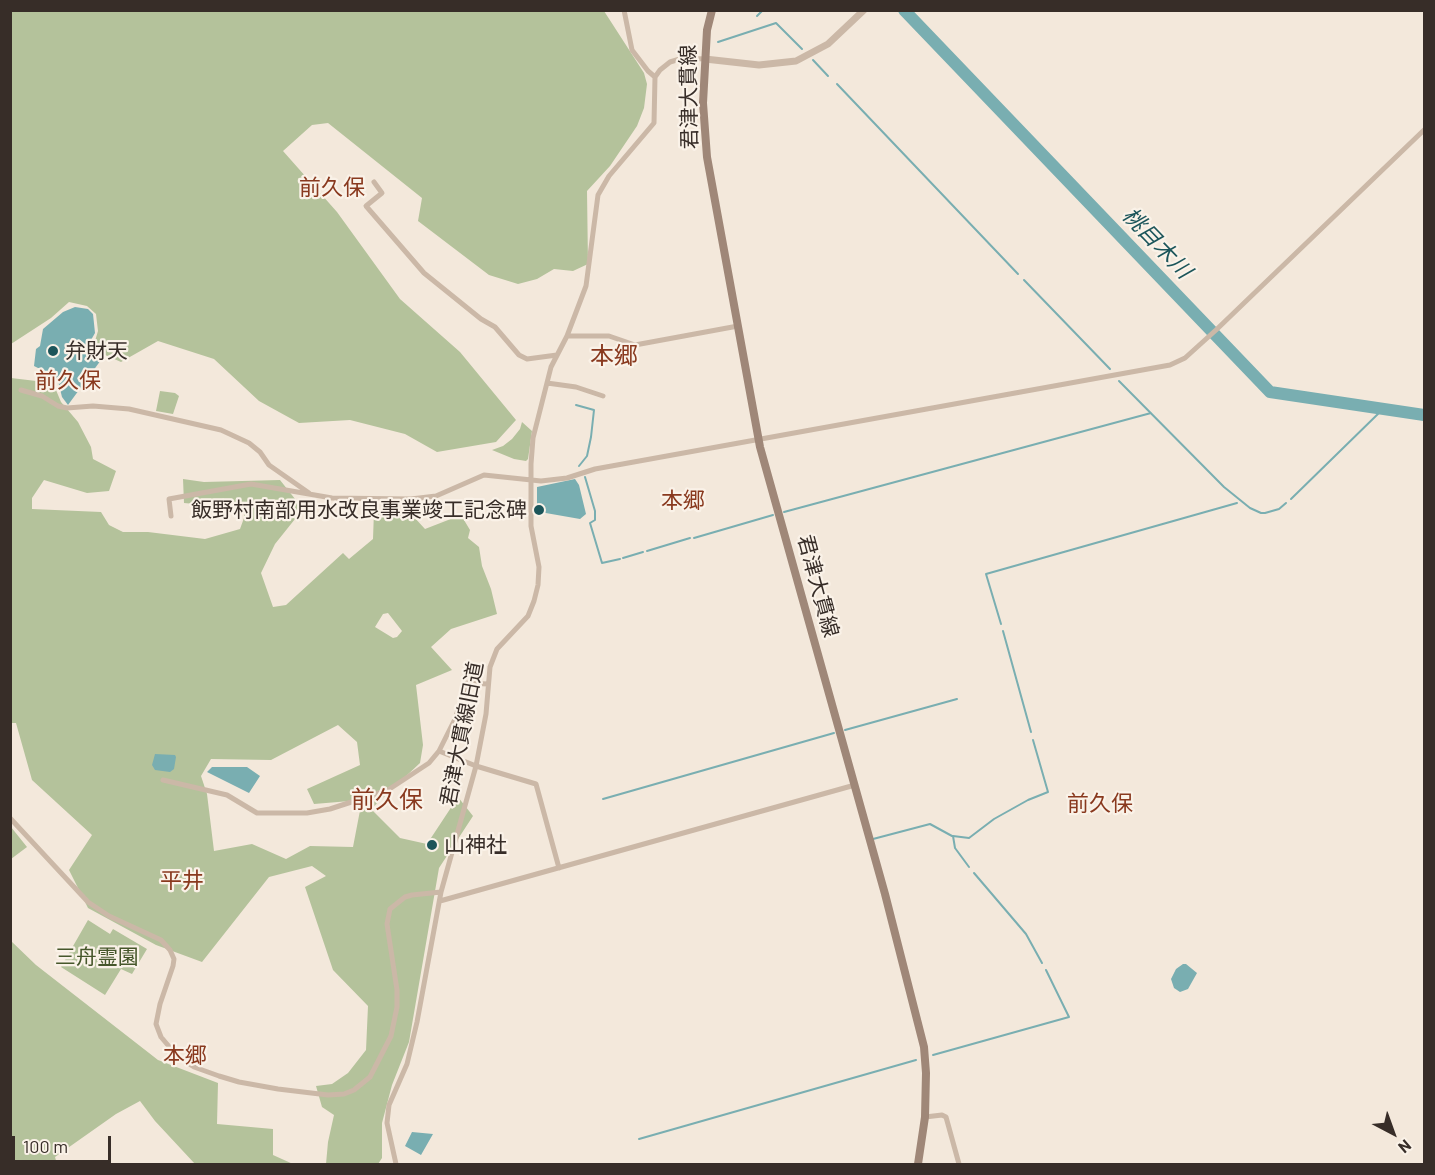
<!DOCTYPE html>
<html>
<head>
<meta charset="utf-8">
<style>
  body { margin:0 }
  #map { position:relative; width:1435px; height:1175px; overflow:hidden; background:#f3e8db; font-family:Barlow,sans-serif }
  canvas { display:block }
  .frame { position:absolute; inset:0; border:12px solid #372d28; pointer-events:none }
  .north { position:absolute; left:1363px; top:1103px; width:60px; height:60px; -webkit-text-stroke:4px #faf2e8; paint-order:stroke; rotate:139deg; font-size:16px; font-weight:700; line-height:24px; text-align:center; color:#372d28 }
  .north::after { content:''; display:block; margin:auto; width:21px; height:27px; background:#372d28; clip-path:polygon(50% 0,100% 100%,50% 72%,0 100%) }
  .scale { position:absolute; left:12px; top:1136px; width:99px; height:27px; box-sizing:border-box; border:3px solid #372d28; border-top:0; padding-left:8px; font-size:18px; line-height:21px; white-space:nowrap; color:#372d28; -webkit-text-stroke:4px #faf2e8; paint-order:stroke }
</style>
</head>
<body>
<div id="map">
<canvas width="1435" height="1175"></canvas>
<div class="frame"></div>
<div class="north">N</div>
<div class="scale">100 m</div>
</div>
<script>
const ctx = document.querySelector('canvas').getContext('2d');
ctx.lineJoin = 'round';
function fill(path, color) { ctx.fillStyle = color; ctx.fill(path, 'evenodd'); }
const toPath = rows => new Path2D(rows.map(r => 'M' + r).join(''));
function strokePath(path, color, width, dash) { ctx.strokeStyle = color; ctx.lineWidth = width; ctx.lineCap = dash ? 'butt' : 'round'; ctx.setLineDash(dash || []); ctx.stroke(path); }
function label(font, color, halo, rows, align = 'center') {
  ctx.font = font + ' Barlow,"Noto Sans JP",sans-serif'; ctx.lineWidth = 4.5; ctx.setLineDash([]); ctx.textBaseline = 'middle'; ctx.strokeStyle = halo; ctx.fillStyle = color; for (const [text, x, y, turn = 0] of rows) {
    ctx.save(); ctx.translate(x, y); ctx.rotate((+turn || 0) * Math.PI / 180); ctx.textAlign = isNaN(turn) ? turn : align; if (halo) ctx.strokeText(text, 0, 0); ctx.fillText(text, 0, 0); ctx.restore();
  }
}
fill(toPath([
  [11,11,604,11,644,73,647,84,644,108,637,126,610,166,587,191,588,264,573,271,554,269,537,279,518,284,489,275,418,221,422,198,328,123,312,125,283,151,337,212,400,299,460,352,516,420,496,442,437,452,405,434,350,420,299,423,259,401,214,359,158,341,121,362,103,354,95,341,98,331,96,314,87,306,69,302,51,318,11,344],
  [11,378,53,383,61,402,78,422,91,447,93,459,116,471,109,491,87,493,44,480,32,498,32,509,101,512,109,525,123,532,148,532,205,539,240,529,244,518,244,512,238,508,184,503,183,479,204,482,280,480,303,509,275,544,261,573,273,607,286,605,343,553,349,559,373,539,374,511,413,516,425,529,461,515,470,530,468,538,479,547,482,566,491,589,497,614,451,629,431,647,452,670,416,685,423,745,420,763,371,809,400,838,427,844,458,797,473,816,439,868,409,1042,392,1085,382,1123,382,1158,378,1164,326,1164,328,1142,334,1115,322,1107,316,1086,332,1084,348,1073,366,1050,368,1006,333,970,305,887,326,876,312,866,269,877,202,962,156,945,88,908,69,870,92,835,32,780,16,723,11,723],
  [388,613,402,631,397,637,393,638,375,627,383,614],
  [338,725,357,742,360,765,307,789,314,804,362,800,353,847,310,846,286,859,252,844,214,851,207,794,201,776,211,759,271,760],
  [160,391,175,393,179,396,173,414,156,411],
  [522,422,532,431,528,459,526,461,514,459,492,450,503,446,512,439,520,429],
  [11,827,27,847,11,859,10,859],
  [88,920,110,934,113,929,147,949,132,974,121,969,105,995,61,967],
  [10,940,36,965,158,1060,218,1083,217,1124,273,1129,273,1155,293,1164,195,1164,155,1121,140,1101,116,1114,55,1157,57,1164,11,1164]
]), '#b4c29b');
fill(toPath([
  [75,307,88,309,93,314,95,333,91,340,101,360,68,405,62,397,58,381,54,376,34,366,36,349,40,346,43,329,63,312],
  [575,479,579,485,586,514,580,519,540,512,540,508,537,507,537,487],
  [155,754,175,755,176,757,174,769,170,772,155,770,152,765],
  [212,767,247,767,260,776,249,793,207,772],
  [1183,964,1186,964,1197,973,1188,989,1180,992,1174,988,1171,979,1176,969],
  [412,1132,433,1134,421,1155,405,1146]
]), '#79aeb1');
strokePath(toPath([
  [757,16,763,10],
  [718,42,776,23,802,49],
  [813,60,828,76],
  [837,84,1018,274],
  [1024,280,1110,369],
  [1119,381,1224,487,1250,508,1261,513,1265,513,1279,509,1286,503],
  [576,405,594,410,591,437,587,456,579,466],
  [585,477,595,511,595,520,590,523,602,563,620,559],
  [1291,499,1382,410],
  [784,512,1151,413],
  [694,538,773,515],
  [647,551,690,538],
  [623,558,643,552],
  [1001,624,986,574,1237,503],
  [1003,631,1031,732],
  [845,730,957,699],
  [603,799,834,733],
  [873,839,930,824,952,836],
  [969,867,955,848,953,836,969,838,994,819,1028,800,1048,792,1033,740],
  [974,873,1026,934,1042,963],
  [933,1055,1069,1017,1046,970],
  [639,1139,916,1060]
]), '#79aeb1', 2);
strokePath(toPath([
  [904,10,1270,392,1424,415]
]), '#79aeb1', 12);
strokePath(toPath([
  [624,10,632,50,648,71,655,77],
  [374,182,382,193,366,206,424,273,481,319,495,327,519,355,527,359,557,355],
  [567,336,609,336,635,345,738,326],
  [547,383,576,387,603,396],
  [21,390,42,396,58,406,67,408,93,406,129,409,221,430,249,443,260,452,269,465,309,493],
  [171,516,169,499,251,484,332,498,411,499,436,496,484,475,541,481,567,478,595,469,1170,365,1185,358,1216,330,1424,130],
  [439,751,476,766,536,784,559,868],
  [163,780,227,795,257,813,307,813,330,809,388,790,429,763,439,751,455,719,467,683,488,684],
  [10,818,88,902,109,916,161,940,170,950,174,959,173,966,160,1004,156,1024,161,1037,178,1057,194,1067,219,1076,239,1082,278,1089,328,1095,344,1094,354,1090,370,1077,391,1036,397,1007,397,990,387,924,390,909,405,897,412,895,441,892],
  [440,901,855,785],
  [925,1117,942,1115,946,1117,959,1164],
  [396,1164,387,1123,389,1105,407,1064,417,1022,441,892,476,766,486,714,490,667,497,649,528,616,534,601,538,585,539,567,531,526,531,464,533,438,551,367,567,336,586,286,598,195,609,176,654,123,655,77,660,70,670,62,683,58,705,59]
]), '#cbb8a7', 5);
strokePath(toPath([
  [705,59,759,65,796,61,828,44,864,10]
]), '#cbb8a7', 7);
strokePath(toPath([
  [712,10,707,30,703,103,707,157,760,447,885,894,924,1047,926,1073,925,1117,918,1164]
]), '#9f8778', 8);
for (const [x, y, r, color] of [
  [53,351,6,"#1c555a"],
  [539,510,6,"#1c555a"],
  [432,845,6,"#1c555a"]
]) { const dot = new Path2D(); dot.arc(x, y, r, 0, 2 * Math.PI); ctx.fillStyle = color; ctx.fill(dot); strokePath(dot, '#faf2e8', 2); }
label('21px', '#372d28', '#faf2e8', [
  ["君津大貫線",689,97,-91],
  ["君津大貫線",818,586,75],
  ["君津大貫線旧道",462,734,-79]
]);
label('21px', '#372d28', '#faf2e8', [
  ["弁財天",65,351],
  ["飯野村南部用水改良事業竣工記念碑",527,510,"right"],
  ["山神社",444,845]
], 'left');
label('21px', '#46572b', '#faf2e8', [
  ["三舟霊園",97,957]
]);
label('22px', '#89391e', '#faf2e8', [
  ["前久保",332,188],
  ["前久保",68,381],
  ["本郷",683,501],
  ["前久保",1100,804],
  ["平井",182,881],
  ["本郷",185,1056]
]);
label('italic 22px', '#1c555a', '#faf2e8', [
  ["桃目木川",1157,243,46]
]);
label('24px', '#89391e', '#faf2e8', [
  ["本郷",614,356],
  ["前久保",387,800]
]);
</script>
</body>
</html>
